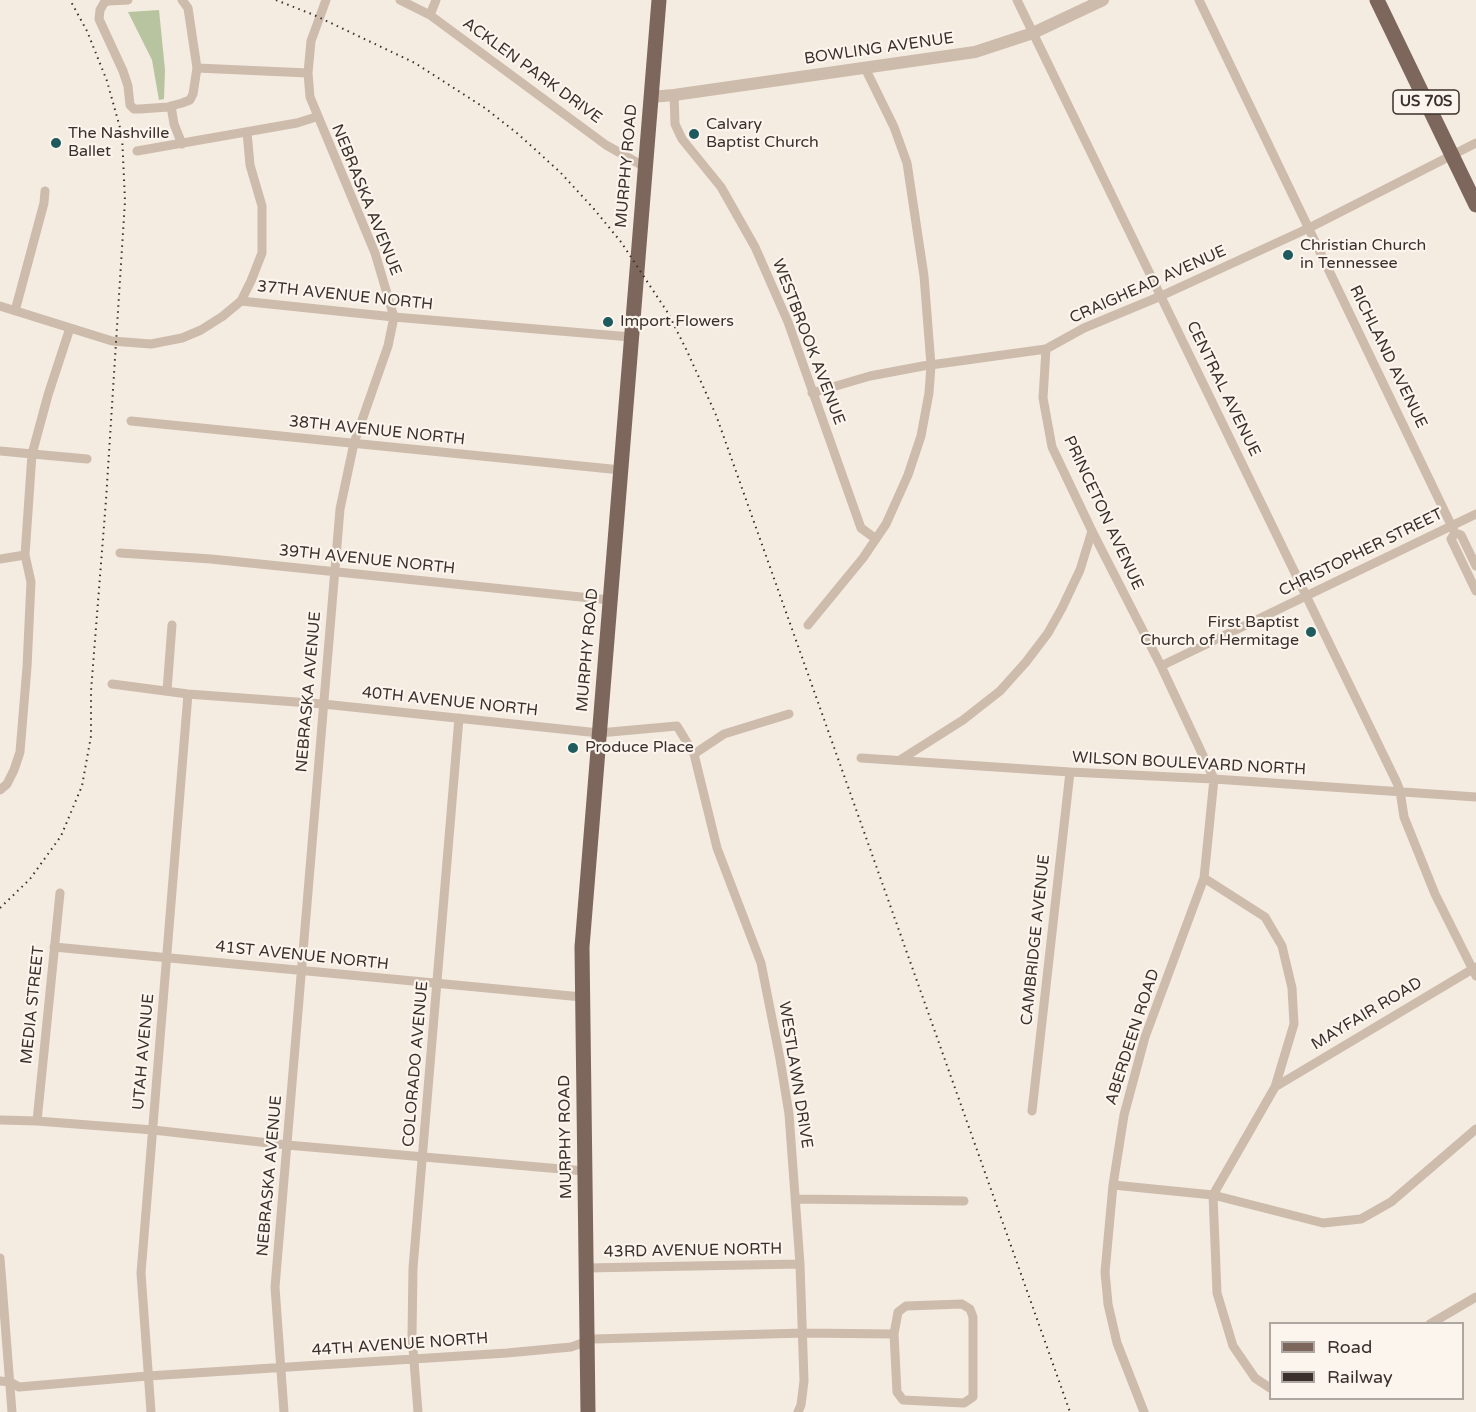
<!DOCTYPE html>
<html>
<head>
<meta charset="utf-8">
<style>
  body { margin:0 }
  #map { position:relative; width:1476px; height:1412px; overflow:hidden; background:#f4ebe1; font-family:"Varela Round",sans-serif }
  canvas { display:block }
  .legend { position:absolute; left:1269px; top:1322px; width:195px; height:78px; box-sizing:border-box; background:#fbf5ee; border:2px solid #aea6a0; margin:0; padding:8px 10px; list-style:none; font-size:18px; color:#3b302b }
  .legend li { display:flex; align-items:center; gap:12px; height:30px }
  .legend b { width:30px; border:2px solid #aea6a0 }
</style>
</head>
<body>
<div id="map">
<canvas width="1476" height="1412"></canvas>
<ul class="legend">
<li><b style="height:8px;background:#7d675c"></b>Road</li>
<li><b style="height:8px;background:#3b302b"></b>Railway</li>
</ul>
</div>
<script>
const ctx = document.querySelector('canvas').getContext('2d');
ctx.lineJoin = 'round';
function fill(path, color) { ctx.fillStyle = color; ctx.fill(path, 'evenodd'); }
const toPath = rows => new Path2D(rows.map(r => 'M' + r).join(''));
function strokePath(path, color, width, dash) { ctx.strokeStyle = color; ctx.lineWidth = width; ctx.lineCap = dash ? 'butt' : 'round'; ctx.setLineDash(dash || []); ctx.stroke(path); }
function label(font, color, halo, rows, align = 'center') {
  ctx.font = font + ' "Varela Round",sans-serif'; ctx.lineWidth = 4.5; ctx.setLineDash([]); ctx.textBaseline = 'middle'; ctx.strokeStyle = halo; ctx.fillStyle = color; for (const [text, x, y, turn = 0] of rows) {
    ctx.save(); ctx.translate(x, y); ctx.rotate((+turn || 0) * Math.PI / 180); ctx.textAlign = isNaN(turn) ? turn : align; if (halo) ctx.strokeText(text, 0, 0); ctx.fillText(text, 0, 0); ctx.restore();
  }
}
fill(toPath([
  [159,10,165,70,164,99,159,100,152,60,128,12]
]), '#b8c4a0');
strokePath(toPath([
  [128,0,108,1,104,3,100,10,99,19,123,71,128,86,130,105,134,109,140,109,168,107,182,103,190,100,193,94,197,68,188,8,182,0],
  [400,0,430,15,606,145,645,167],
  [1017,0,1397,783,1400,791,1404,817,1435,894,1476,976],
  [1199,0,1455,533,1461,535,1476,566],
  [430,15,436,0],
  [197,68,308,73],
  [674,95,675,124,682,139,721,187,755,247,788,322,861,528,876,539],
  [171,106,174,124,182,144],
  [137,151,297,123,316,117],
  [241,301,394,317,631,337],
  [0,306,112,341,151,344,182,338,201,330,223,316,241,301,251,281,262,253,262,206,250,165,247,132],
  [15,311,44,203,45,191],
  [1046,349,1043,398,1052,447,1092,531,1161,666,1214,779,1204,878,1145,1037,1124,1115,1113,1185,1105,1272,1108,1304,1117,1343,1144,1412],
  [812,393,870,376,923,366,1046,349,1084,328,1161,296,1309,228,1476,143],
  [131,421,621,470],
  [0,451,87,459],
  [1455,533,1451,539,1476,591],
  [120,553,211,559,610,600],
  [0,559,25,555],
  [808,625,863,558,886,524,908,475,921,436,929,393,931,365,924,276,907,163,894,127,865,68],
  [1161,666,1476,514],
  [112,684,188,694,323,704,599,733,677,726,694,754,717,848,761,963,780,1059,789,1114,800,1264,804,1381,801,1405,798,1412],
  [167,691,172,625],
  [694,754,724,734,789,714],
  [861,758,1070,772,1214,779,1476,797],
  [900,760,963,720,1000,691,1026,662,1048,633,1062,608,1080,570,1092,531],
  [0,790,7,784,14,770,20,752,27,667,31,582,25,555,32,454,48,395,70,328],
  [1204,878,1265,917,1282,946,1292,988,1294,1024,1275,1087,1213,1195,1217,1293,1233,1346,1255,1378,1270,1388],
  [54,947,582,997],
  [1275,1087,1476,967],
  [1032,1111,1070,772],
  [0,1120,37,1121,153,1130,287,1145,584,1171],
  [37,1121,60,893],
  [1113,1185,1213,1195,1323,1223,1361,1219,1391,1202,1476,1129],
  [796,1199,964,1201],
  [0,1258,12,1412],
  [586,1268,800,1264],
  [1430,1324,1476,1297],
  [0,1381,10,1382,19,1387,148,1376,507,1353,571,1347,594,1339,803,1333,894,1334,898,1312,906,1306,962,1304,970,1309,973,1317,973,1397,964,1403,903,1400,897,1392,894,1334],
  [151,1412,141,1273,188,694],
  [284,1412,275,1287,340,509,354,443,388,346,394,317,375,253,310,97,308,73,311,41,326,0],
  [418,1412,412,1336,413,1268,459,718]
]), '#cdbbac', 9);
strokePath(toPath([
  [651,97,674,95,975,52,1033,33,1103,0]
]), '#cdbbac', 12);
strokePath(toPath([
  [1377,0,1476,205],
  [588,1412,582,947,659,0]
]), '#7d675c', 15);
strokePath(toPath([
  [276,0,314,15,415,63,485,108,518,134,560,172,594,209,621,242,668,313,687,351,716,415,1070,1412],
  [0,908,30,879,61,836,82,786,91,736,91,691,106,500,125,201,122,135,107,81,87,31,70,0]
]), '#3b302b', 2, [1.5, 4.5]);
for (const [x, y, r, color] of [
  [694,134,6,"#1f5a5e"],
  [56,143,6,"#1f5a5e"],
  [1288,255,6,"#1f5a5e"],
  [608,322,6,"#1f5a5e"],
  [1311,632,6,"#1f5a5e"],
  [573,748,6,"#1f5a5e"]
]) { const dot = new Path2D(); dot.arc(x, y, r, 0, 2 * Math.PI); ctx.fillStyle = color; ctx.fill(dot); strokePath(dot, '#fbf5ee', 2); }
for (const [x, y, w] of [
  [1426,102,66]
]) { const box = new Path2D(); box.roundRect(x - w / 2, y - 12, w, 24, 4.5); ctx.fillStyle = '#fbf5ee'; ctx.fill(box); strokePath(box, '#3b302b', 1.5); }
label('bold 15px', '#3b302b', null, [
  ["US 70S",1426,102]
]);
label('16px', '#3b302b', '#fbf5ee', [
  ["BOWLING AVENUE",879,49,-8],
  ["ACKLEN PARK DRIVE",532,71,36],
  ["MURPHY ROAD",627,166,-85],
  ["NEBRASKA AVENUE",366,200,68],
  ["CRAIGHEAD AVENUE",1148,285,-24],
  ["37TH AVENUE NORTH",345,296,6],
  ["WESTBROOK AVENUE",808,342,69],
  ["RICHLAND AVENUE",1388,357,64],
  ["CENTRAL AVENUE",1223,389,64],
  ["38TH AVENUE NORTH",377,431,6],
  ["PRINCETON AVENUE",1103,513,65],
  ["CHRISTOPHER STREET",1361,553,-26],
  ["39TH AVENUE NORTH",367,560,6],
  ["MURPHY ROAD",588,650,-85],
  ["NEBRASKA AVENUE",309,692,-85],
  ["40TH AVENUE NORTH",450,702,6],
  ["WILSON BOULEVARD NORTH",1189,764,3],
  ["CAMBRIDGE AVENUE",1036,940,-84],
  ["41ST AVENUE NORTH",302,956,6],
  ["MEDIA STREET",33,1005,-84],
  ["MAYFAIR ROAD",1367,1014,-31],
  ["ABERDEEN ROAD",1133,1037,-72],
  ["UTAH AVENUE",144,1052,-85],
  ["COLORADO AVENUE",416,1064,-85],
  ["WESTLAWN DRIVE",795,1075,81],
  ["MURPHY ROAD",566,1137,-91],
  ["NEBRASKA AVENUE",270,1176,-85],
  ["43RD AVENUE NORTH",693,1251,-1],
  ["44TH AVENUE NORTH",400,1345,-4]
]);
label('16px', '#3b302b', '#fbf5ee', [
  ["Calvary",706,125],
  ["Baptist Church",706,143],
  ["The Nashville",68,134],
  ["Ballet",68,152],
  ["Christian Church",1300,246],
  ["in Tennessee",1300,264],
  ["Import Flowers",620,322],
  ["First Baptist",1299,623,"right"],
  ["Church of Hermitage",1299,641,"right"],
  ["Produce Place",585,748]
], 'left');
</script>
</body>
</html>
